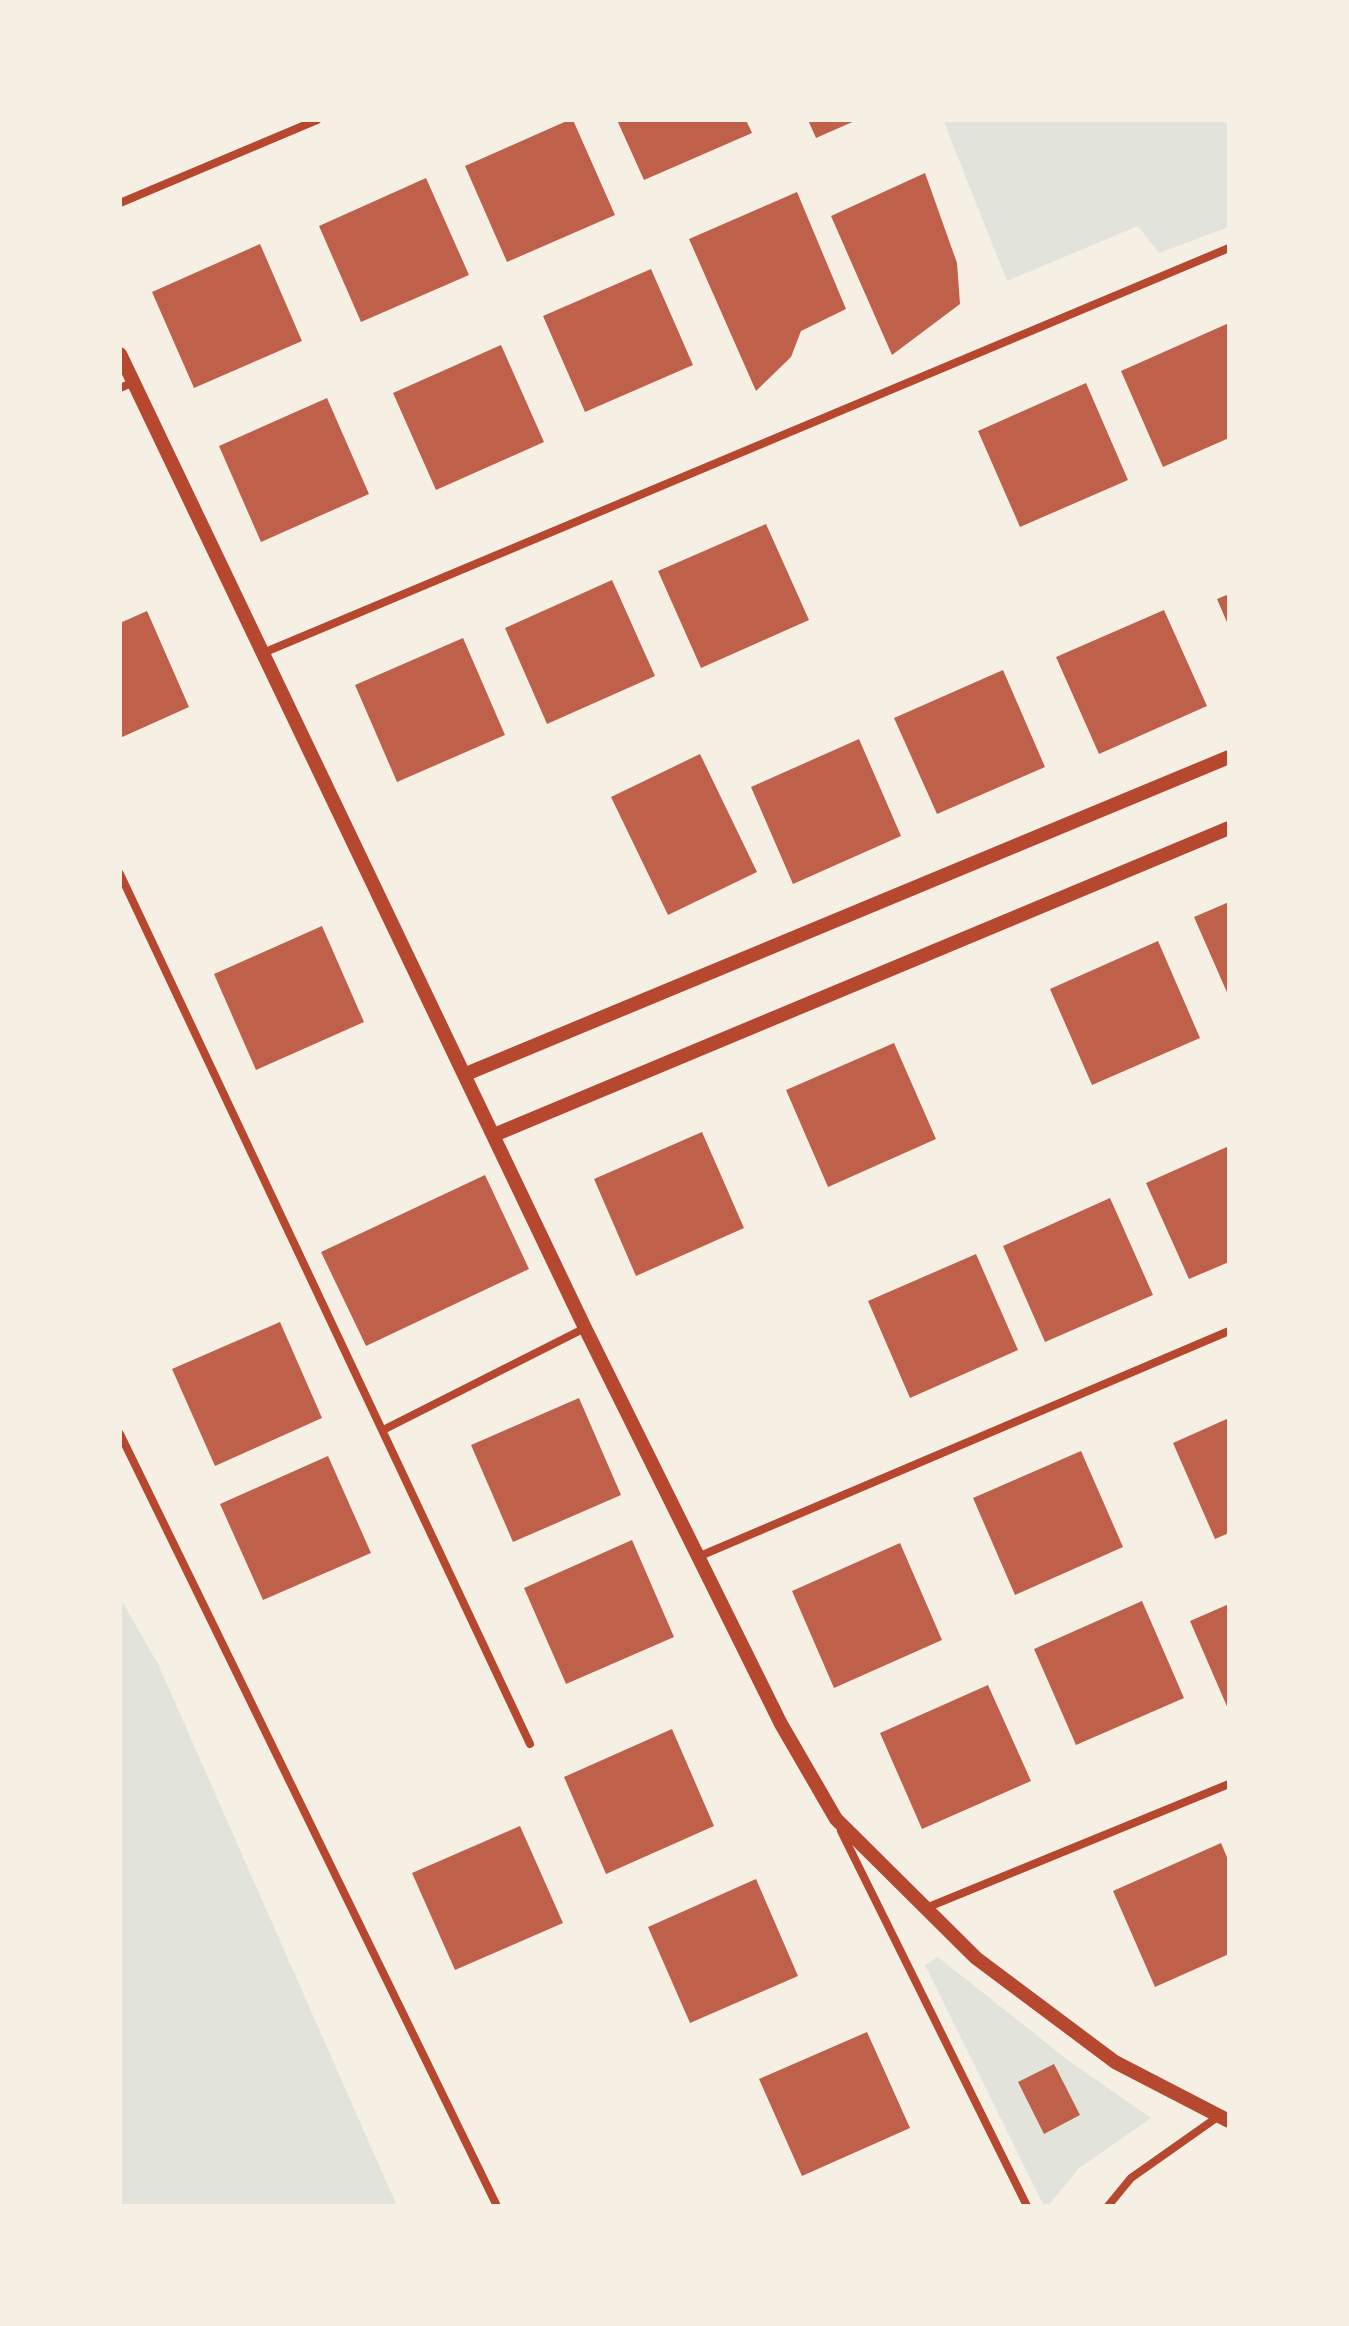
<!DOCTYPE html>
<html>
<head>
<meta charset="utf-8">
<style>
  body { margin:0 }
  #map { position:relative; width:1349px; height:2326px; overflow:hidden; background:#f6efe4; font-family:"Exo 2",sans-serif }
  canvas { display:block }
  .frame { position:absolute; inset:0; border:122px solid #f6efe4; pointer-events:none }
</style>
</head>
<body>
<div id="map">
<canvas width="1349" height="2326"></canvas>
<div class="frame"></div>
</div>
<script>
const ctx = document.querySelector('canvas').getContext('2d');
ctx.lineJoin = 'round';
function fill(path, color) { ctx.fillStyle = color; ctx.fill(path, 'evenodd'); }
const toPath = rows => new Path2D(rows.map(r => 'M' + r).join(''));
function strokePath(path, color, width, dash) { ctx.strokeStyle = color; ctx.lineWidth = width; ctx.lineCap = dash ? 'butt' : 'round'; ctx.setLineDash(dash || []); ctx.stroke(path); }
fill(toPath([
  [943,120,1229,120,1229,227,1159,253,1138,226,1007,281],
  [120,1598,158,1664,397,2206,120,2206],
  [938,1957,1069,2061,1151,2118,1078,2169,1048,2206,1044,2206,925,1965]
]), '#e2e4dc');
fill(toPath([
  [569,120,573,120,615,215,507,262,465,166],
  [617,120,746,120,752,133,644,180],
  [808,120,857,120,816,138],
  [925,173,957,263,960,304,892,355,831,216],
  [426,178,469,275,361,322,319,226],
  [797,192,846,309,801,331,791,357,756,391,689,239],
  [260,244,302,341,194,388,152,292],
  [651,269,693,365,585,412,543,316],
  [1229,323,1229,438,1163,467,1121,371],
  [501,345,544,442,436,490,393,393],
  [1086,383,1128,480,1020,527,978,431],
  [327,398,369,494,261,542,219,446],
  [766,524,809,620,701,668,658,571],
  [612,580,655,676,547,724,505,628],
  [1229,594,1229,627,1217,599],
  [1164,610,1207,706,1099,754,1056,657],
  [147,611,189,707,120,738,120,623],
  [463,638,505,735,397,782,355,685],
  [1003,670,1045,767,937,814,894,718],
  [859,739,901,836,793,884,751,787],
  [700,754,757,872,668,915,611,797],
  [1229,902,1229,997,1194,917],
  [322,926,364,1022,256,1070,214,974],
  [1158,941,1200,1038,1092,1085,1050,989],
  [894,1043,936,1139,828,1187,786,1090],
  [702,1132,744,1228,636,1276,594,1179],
  [1229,1146,1229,1262,1189,1279,1146,1183],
  [485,1175,529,1269,366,1346,321,1252],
  [1110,1198,1153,1295,1045,1342,1003,1246],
  [976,1254,1018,1350,910,1398,868,1301],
  [280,1322,322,1418,215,1466,172,1369],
  [579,1398,621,1495,513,1542,471,1445],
  [1229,1418,1229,1533,1215,1539,1173,1443],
  [1081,1451,1123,1547,1015,1595,973,1498],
  [328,1456,371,1553,263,1600,220,1504],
  [632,1540,674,1637,566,1684,524,1588],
  [900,1543,942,1640,834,1688,792,1591],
  [1142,1601,1184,1698,1076,1745,1034,1649],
  [1229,1604,1229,1711,1190,1621],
  [988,1685,1031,1781,922,1829,880,1733],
  [672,1729,714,1826,606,1874,564,1777],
  [520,1826,563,1923,455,1970,412,1873],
  [1221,1843,1229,1862,1229,1954,1155,1987,1113,1891],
  [756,1879,798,1976,690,2023,648,1927],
  [867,2032,910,2128,802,2176,759,2079],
  [1054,2064,1080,2115,1044,2134,1018,2082]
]), '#bf614a');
strokePath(toPath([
  [120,203,317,120],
  [120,388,134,382],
  [263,653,1229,248],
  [120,874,530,1744],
  [383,1430,585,1328],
  [120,1434,497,2206],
  [700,1556,1229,1331],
  [841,1831,1027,2206],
  [926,1908,1229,1784],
  [1108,2206,1131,2178,1219,2116]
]), '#b5482f', 8);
strokePath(toPath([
  [120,354,585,1328,781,1724,836,1819,976,1958,1115,2062,1229,2121],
  [466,1074,1229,757],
  [494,1135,1229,828]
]), '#b5482f', 14);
</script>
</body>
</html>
